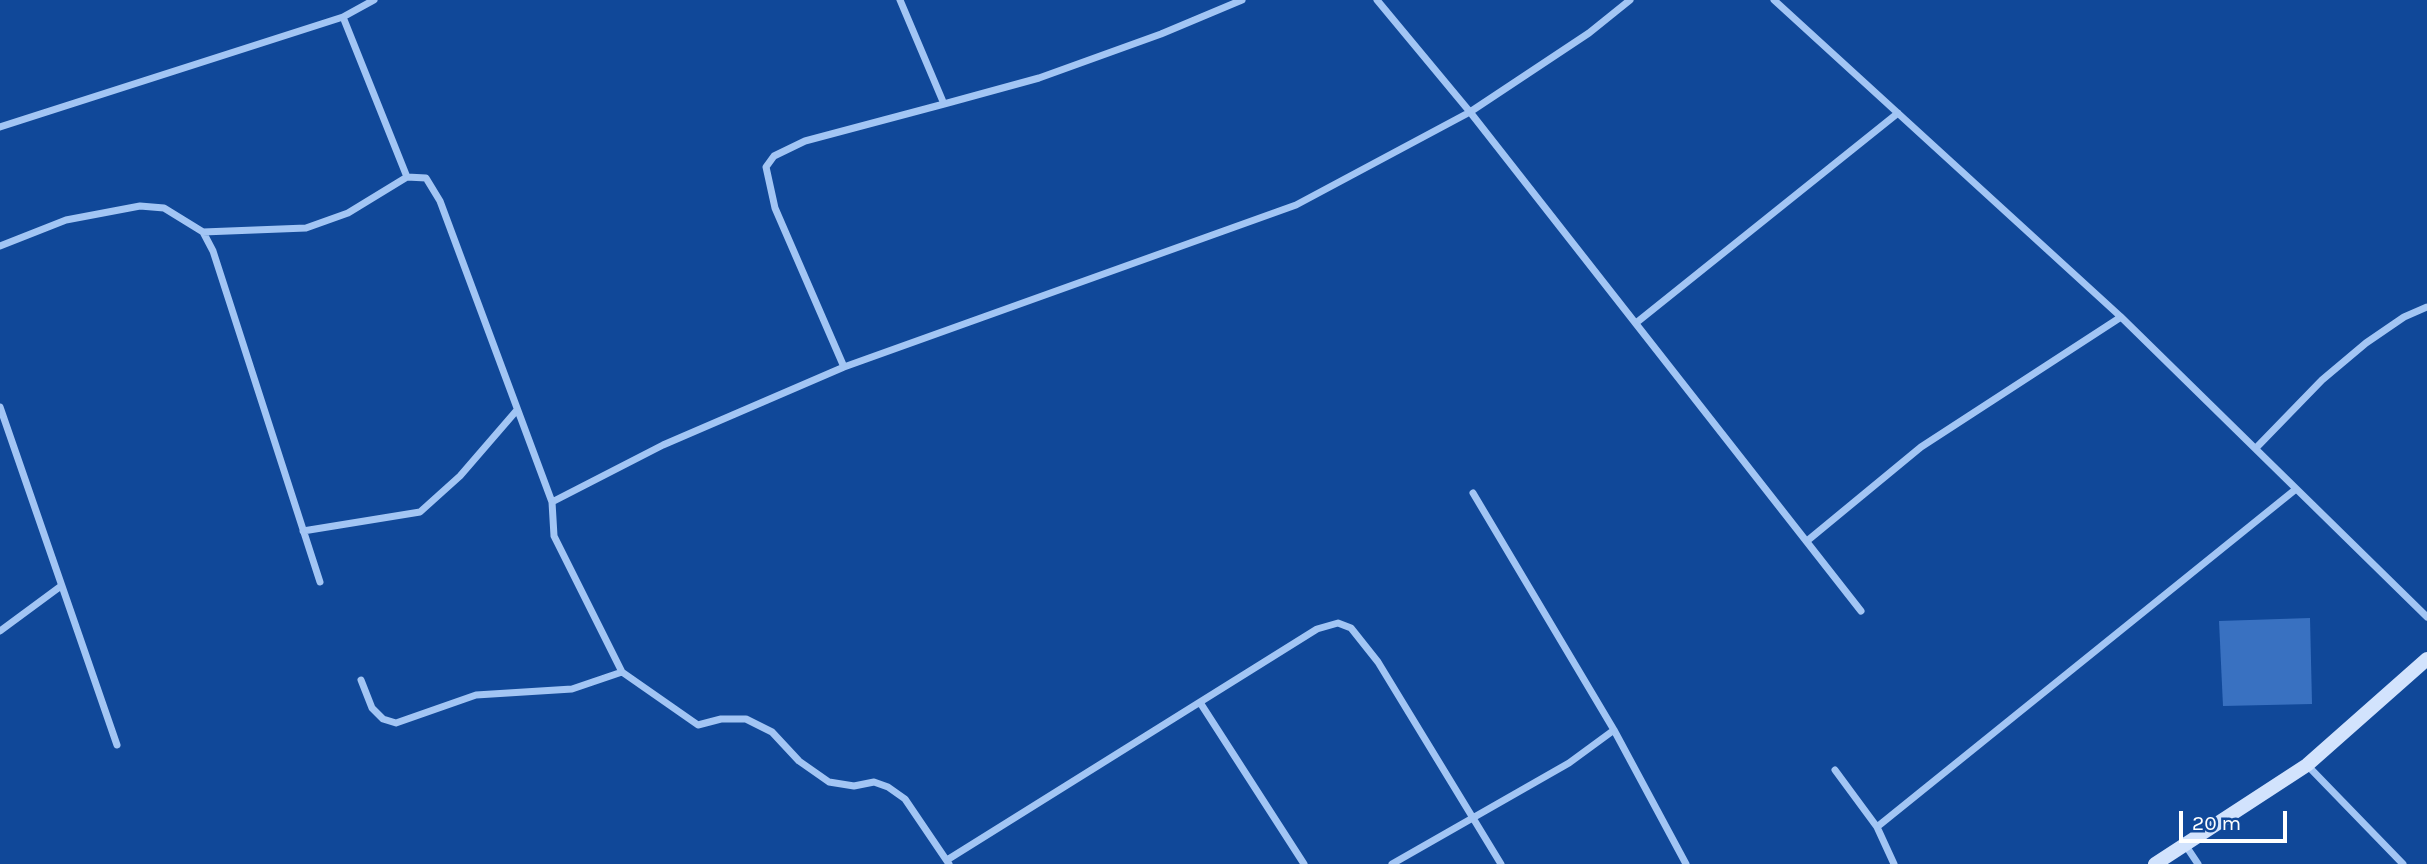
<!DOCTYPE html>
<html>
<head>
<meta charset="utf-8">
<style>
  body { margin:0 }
  #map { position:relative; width:2427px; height:864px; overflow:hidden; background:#104899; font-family:Karla,sans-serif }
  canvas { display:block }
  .scale { position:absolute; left:2179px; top:811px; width:108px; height:32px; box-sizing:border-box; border:4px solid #fff; border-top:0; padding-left:9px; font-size:21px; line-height:24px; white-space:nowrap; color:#fff; -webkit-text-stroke:5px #104899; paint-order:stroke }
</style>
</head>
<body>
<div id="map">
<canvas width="2427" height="864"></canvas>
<div class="scale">20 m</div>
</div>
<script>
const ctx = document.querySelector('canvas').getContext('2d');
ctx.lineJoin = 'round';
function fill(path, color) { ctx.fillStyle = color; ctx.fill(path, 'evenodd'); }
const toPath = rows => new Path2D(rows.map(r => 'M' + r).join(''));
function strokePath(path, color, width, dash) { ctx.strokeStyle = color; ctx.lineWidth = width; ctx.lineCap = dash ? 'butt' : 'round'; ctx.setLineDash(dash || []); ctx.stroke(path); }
fill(toPath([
  [2310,618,2312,704,2223,706,2219,621]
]), '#3971c1');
strokePath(toPath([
  [900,0,944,104,1039,78,1161,34,1242,0],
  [1377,0,1470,112,1861,611],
  [1774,0,2121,317,2427,617],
  [343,17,407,177],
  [0,127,343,17,374,0],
  [203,232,306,228,348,213,407,177,426,178,440,201,552,502,554,536,622,672,698,725,721,719,746,719,772,732,799,761,829,782,854,786,874,782,888,787,905,799,949,864],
  [0,246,66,220,140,206,164,208,203,232,213,251,320,582],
  [1636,323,1898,113],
  [844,367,775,208,766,167,774,156,805,141,944,104],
  [0,407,117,745],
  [2256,448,2322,380,2366,343,2404,317,2427,307],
  [1473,493,1614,730,1686,864],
  [552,502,663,445,844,367,1296,205,1470,112,1589,33,1630,0],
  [303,531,420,512,460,476,517,410],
  [1807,541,1921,447,2121,317],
  [0,631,61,586],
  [361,680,372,708,383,719,396,723,476,695,572,689,622,672],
  [1201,704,1304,864],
  [2307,765,2403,864],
  [1835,770,1877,827],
  [2186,846,2198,864],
  [947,860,1317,629,1338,623,1351,628,1378,662,1501,864],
  [1392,864,1569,763,1614,730],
  [1894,864,1877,827,2296,489]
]), '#a2c5f4', 7);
strokePath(toPath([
  [2155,864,2307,765,2427,659]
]), '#d2e3fd', 14);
</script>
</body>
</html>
